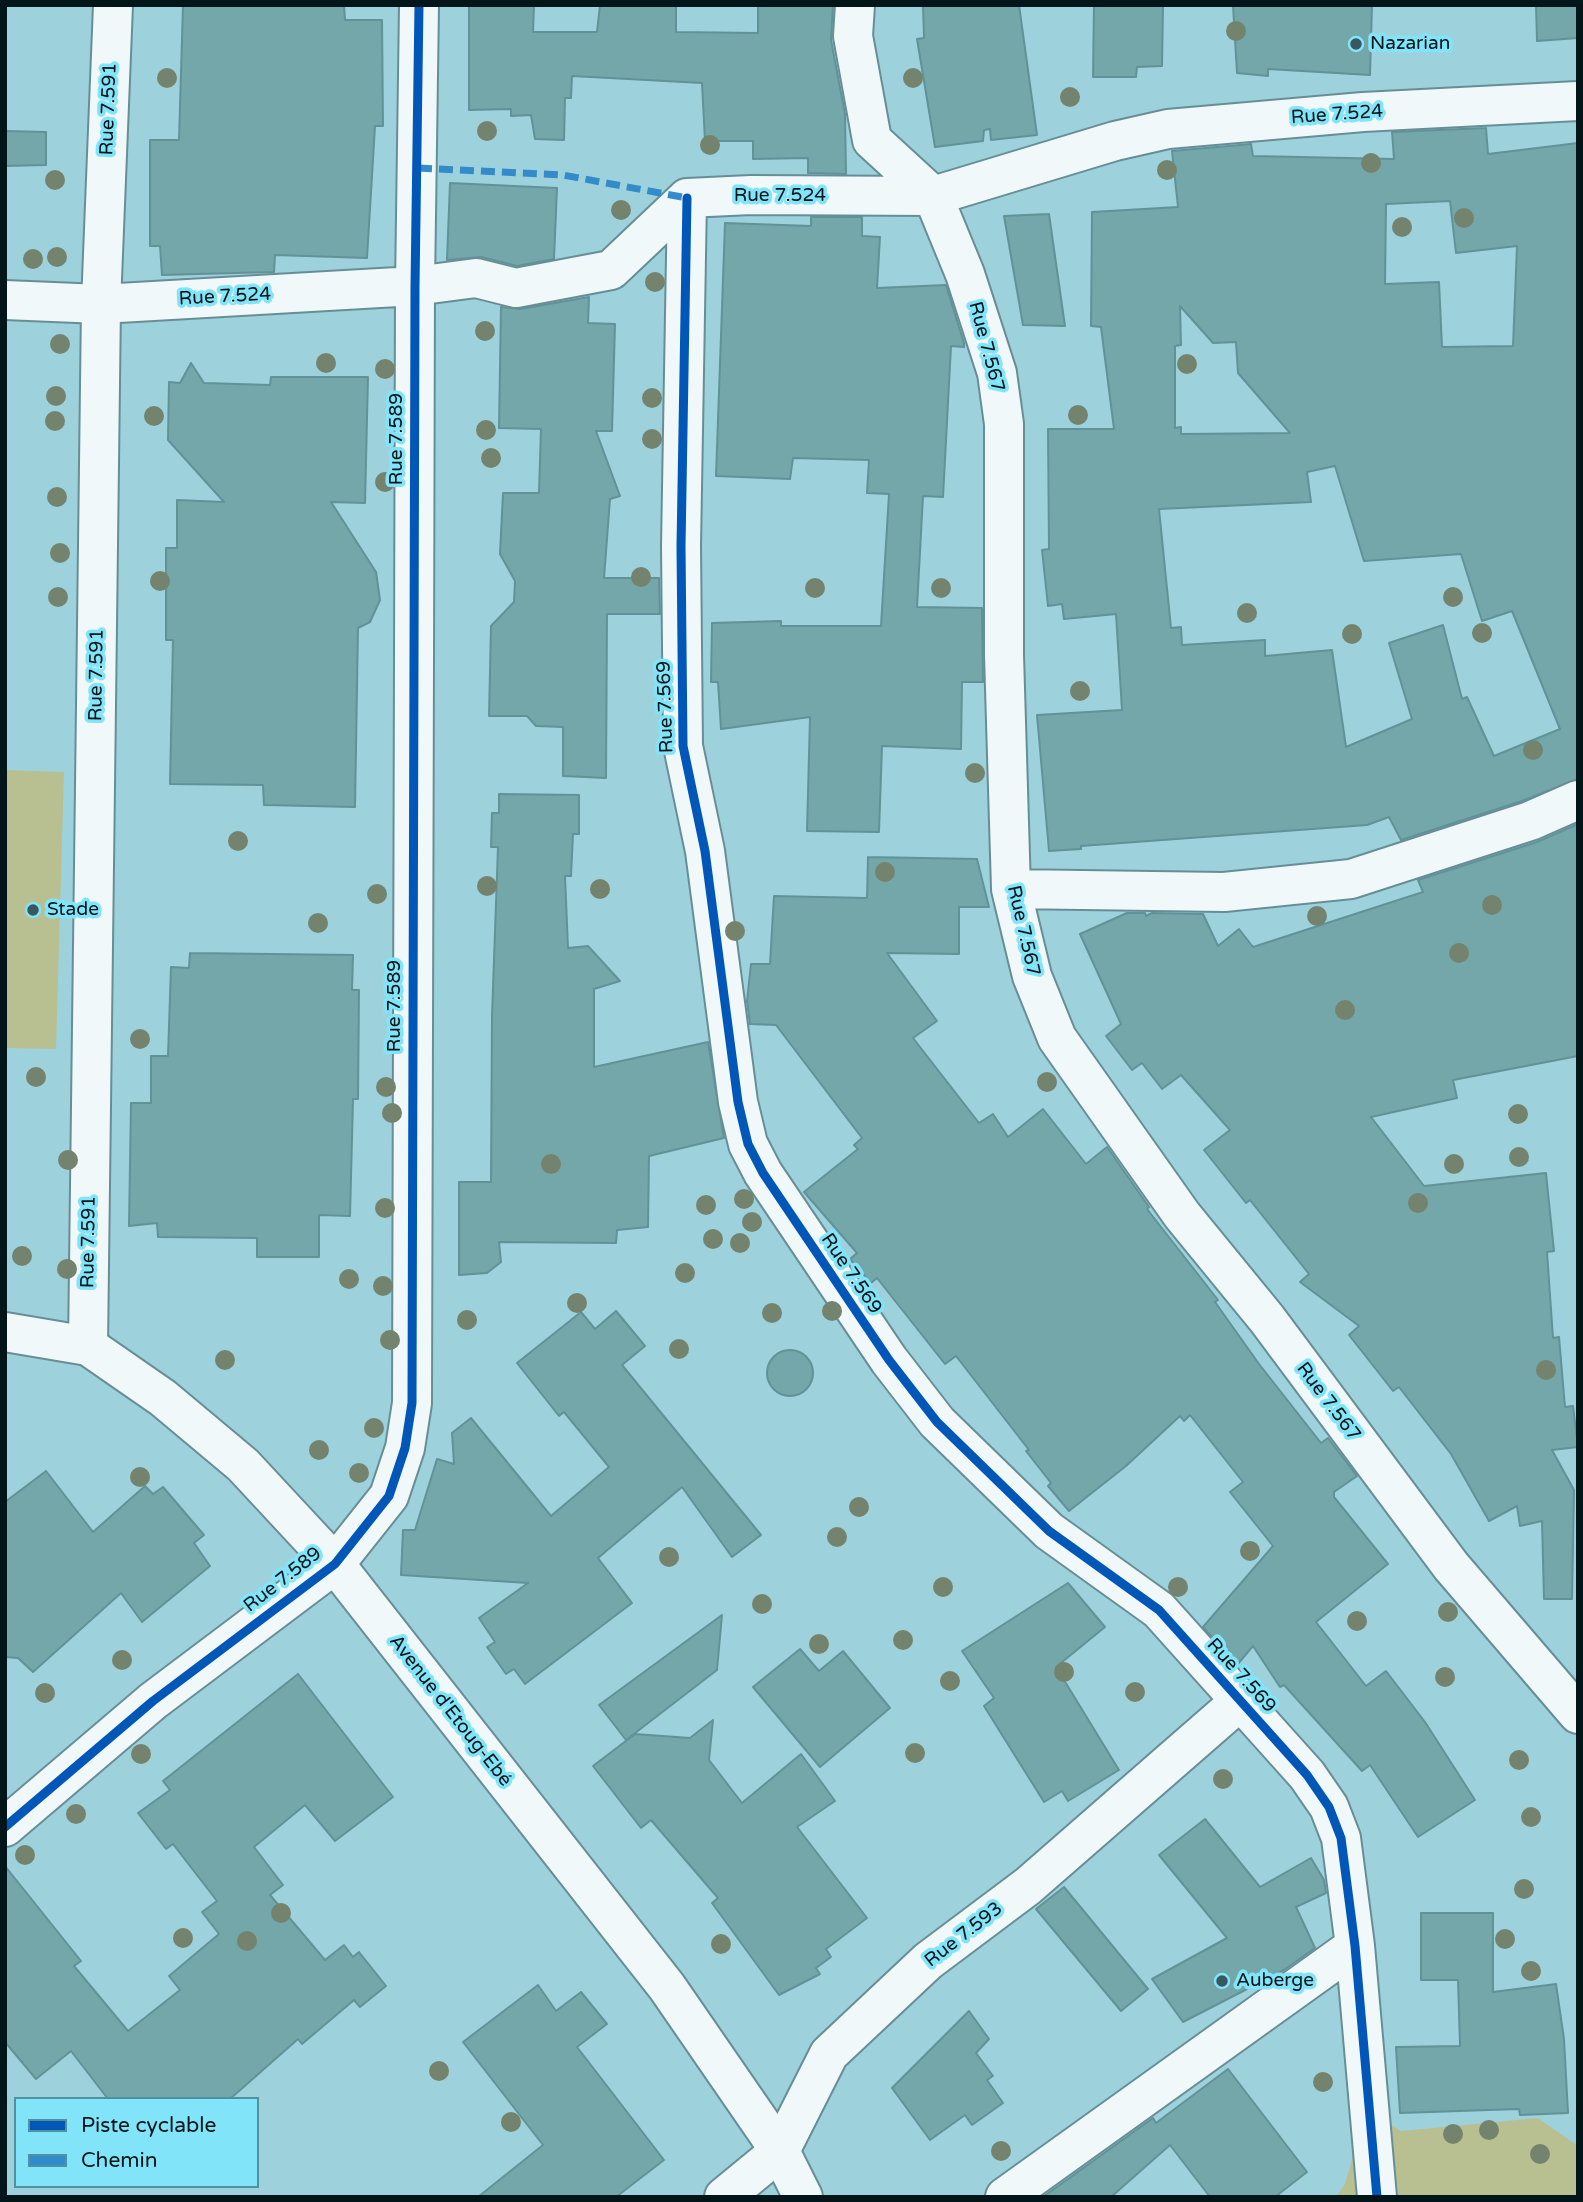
<!DOCTYPE html>
<html>
<head>
<meta charset="utf-8">
<style>
  body { margin:0 }
  #map { position:relative; width:1583px; height:2202px; overflow:hidden; background:#9dd2dd; font-family:"Varela Round",sans-serif }
  canvas { display:block }
  .frame { position:absolute; inset:0; border:7px solid #021519; pointer-events:none }
  .legend { position:absolute; left:14px; top:2097px; width:245px; height:91px; box-sizing:border-box; background:#82e4f8; border:2px solid #4f919f; margin:0; padding:9px 12px; list-style:none; font-size:21px; color:#021519 }
  .legend li { display:flex; align-items:center; gap:14px; height:35px }
  .legend b { width:35px; border:2px solid #4f919f }
</style>
</head>
<body>
<div id="map">
<canvas width="1583" height="2202"></canvas>
<div class="frame"></div>
<ul class="legend">
<li><b style="height:9px;background:#0057b8"></b>Piste cyclable</li>
<li><b style="height:9px;background:#338bc9"></b>Chemin</li>
</ul>
</div>
<script>
const ctx = document.querySelector('canvas').getContext('2d');
ctx.lineJoin = 'round';
function fill(path, color) { ctx.fillStyle = color; ctx.fill(path, 'evenodd'); }
const toPath = rows => new Path2D(rows.map(r => 'M' + r).join(''));
function strokePath(path, color, width, dash) { ctx.strokeStyle = color; ctx.lineWidth = width; ctx.lineCap = dash ? 'butt' : 'round'; ctx.setLineDash(dash || []); ctx.stroke(path); }
function label(font, color, halo, rows, align = 'center') {
  ctx.font = font + ' "Varela Round",sans-serif'; ctx.lineWidth = 7; ctx.setLineDash([]); ctx.textBaseline = 'middle'; ctx.strokeStyle = halo; ctx.fillStyle = color; for (const [text, x, y, turn = 0] of rows) {
    ctx.save(); ctx.translate(x, y); ctx.rotate((+turn || 0) * Math.PI / 180); ctx.textAlign = isNaN(turn) ? turn : align; if (halo) ctx.strokeText(text, 0, 0); ctx.fillText(text, 0, 0); ctx.restore();
  }
}
fill(toPath([
  [5,770,64,772,56,1049,5,1048],
  [1366,2109,1401,2131,1538,2118,1578,2146,1578,2197,1336,2197,1345,2184]
]), '#b8c092');
const building = toPath([
  [183,5,344,5,345,20,382,20,383,126,375,126,367,258,275,255,274,272,162,275,160,246,150,246,150,140,179,140,183,5],
  [469,5,534,5,533,32,597,32,600,5,676,5,676,32,758,33,758,5,833,5,831,40,845,114,846,174,808,173,808,158,753,159,753,141,705,141,702,83,572,76,571,98,565,98,564,140,535,139,531,115,511,116,511,109,469,110,469,5],
  [923,5,1019,5,1037,135,991,140,990,129,984,130,983,141,935,147,917,39,924,38,923,5],
  [1094,5,1163,5,1162,66,1137,67,1136,77,1093,77,1094,5],
  [1233,5,1372,5,1370,75,1268,69,1268,76,1237,73,1233,5],
  [1536,5,1578,5,1578,38,1537,41,1536,5],
  [1486,128,1488,154,1578,143,1578,779,1522,801,1401,840,1389,817,1367,825,1081,846,1081,849,1049,851,1037,715,1122,710,1116,614,1064,619,1062,604,1048,606,1042,550,1049,549,1048,429,1114,429,1101,327,1091,326,1092,212,1178,207,1172,151,1251,144,1253,156,1394,159,1392,132,1486,128],
  [1450,201,1456,253,1517,246,1513,346,1442,347,1439,282,1385,284,1386,204,1450,201],
  [1180,306,1213,343,1236,342,1238,373,1290,433,1181,434,1181,427,1175,428,1175,346,1181,345,1180,306],
  [1335,466,1364,561,1461,554,1482,621,1512,611,1560,729,1494,756,1467,697,1462,699,1443,625,1389,643,1412,719,1346,747,1332,650,1265,656,1265,640,1182,645,1181,627,1171,628,1159,509,1311,502,1307,472,1335,466],
  [5,131,46,132,46,165,5,166,5,131],
  [450,183,557,188,554,259,517,266,481,257,447,260,450,183],
  [1049,214,1065,326,1023,325,1004,216,1049,214],
  [811,217,862,217,862,236,880,237,877,288,946,285,964,343,964,347,951,346,943,497,923,496,917,607,982,608,983,682,962,682,961,749,882,746,879,832,807,831,810,717,721,729,718,682,711,682,712,623,781,621,781,626,881,626,889,494,867,493,869,460,793,458,790,479,716,476,725,223,811,226,811,217],
  [589,297,588,323,615,324,612,431,596,431,620,496,610,499,604,578,659,578,660,614,607,614,606,778,563,776,563,727,536,726,527,716,489,716,491,626,514,602,515,581,500,554,503,493,539,493,541,429,499,428,501,307,520,309,589,297],
  [191,363,204,383,270,385,271,377,368,377,365,503,331,502,376,572,380,600,370,622,358,628,355,807,264,805,263,785,170,784,173,640,166,640,166,548,177,548,177,500,224,502,168,440,169,382,180,383,191,363],
  [499,794,579,795,579,834,573,834,571,876,565,876,568,948,588,946,620,981,594,989,594,1067,708,1042,724,1138,649,1156,648,1227,617,1230,616,1243,499,1242,501,1262,487,1273,459,1275,459,1182,491,1182,492,1016,498,847,491,847,492,813,499,813,499,794],
  [1578,824,1578,1056,1453,1080,1457,1098,1371,1117,1424,1186,1546,1173,1554,1251,1547,1252,1553,1338,1559,1337,1565,1407,1573,1406,1578,1447,1552,1450,1574,1490,1572,1599,1544,1599,1542,1521,1520,1526,1517,1506,1489,1521,1451,1454,1399,1387,1393,1391,1349,1335,1359,1326,1300,1282,1309,1274,1250,1200,1246,1203,1204,1150,1230,1130,1181,1075,1162,1089,1142,1063,1132,1070,1106,1036,1121,1024,1080,934,1127,913,1145,913,1146,916,1152,913,1203,914,1218,946,1239,929,1253,947,1423,892,1418,880,1537,842,1578,824],
  [868,857,977,859,989,907,959,907,959,954,887,953,937,1021,913,1038,979,1123,993,1114,1008,1137,1043,1109,1086,1164,1107,1147,1149,1207,1147,1209,1218,1300,1215,1302,1259,1364,1321,1443,1328,1438,1357,1476,1334,1492,1334,1497,1388,1564,1316,1622,1366,1686,1386,1671,1425,1722,1475,1800,1418,1837,1370,1765,1362,1771,1284,1685,1280,1687,1253,1646,1237,1665,1203,1627,1273,1546,1230,1492,1243,1482,1190,1415,1184,1421,1180,1416,1126,1466,1069,1511,1048,1486,1051,1483,1026,1451,1029,1450,956,1356,945,1364,877,1278,871,1283,850,1259,857,1253,804,1192,858,1149,854,1145,862,1138,776,1025,750,1024,747,1001,751,964,770,964,774,896,867,898,868,857],
  [190,953,353,955,352,990,359,990,358,1099,353,1099,350,1216,319,1215,319,1257,257,1257,257,1238,158,1237,157,1223,129,1226,131,1103,151,1103,151,1056,168,1056,171,967,189,968,190,953],
  [616,1311,645,1346,622,1365,761,1535,732,1557,682,1487,598,1558,632,1603,525,1684,514,1669,506,1674,487,1647,495,1642,479,1618,528,1583,401,1575,403,1530,415,1530,437,1459,454,1464,452,1433,471,1418,551,1516,609,1467,564,1412,559,1416,517,1363,581,1312,595,1329,616,1311],
  '767 1373a23 23 0 1 1 46 0a23 23 0 1 1-46 0Z',
  [46,1471,93,1532,145,1486,153,1494,163,1487,204,1535,194,1543,210,1566,142,1622,121,1593,33,1672,18,1658,5,1657,5,1502,46,1471],
  [1068,1583,1105,1627,1056,1667,1119,1770,1068,1801,1062,1791,1044,1802,984,1706,994,1698,962,1651,1068,1583],
  [722,1615,717,1670,626,1740,599,1705,722,1615],
  [800,1649,819,1671,843,1651,890,1708,820,1767,753,1687,800,1649],
  [298,1674,393,1797,335,1841,305,1805,254,1847,283,1885,270,1895,325,1960,344,1945,353,1957,359,1952,386,1986,360,2007,354,2000,302,2044,298,2039,230,2099,108,2099,71,2051,36,2079,5,2042,5,1866,81,1961,74,1966,128,2031,180,1990,169,1976,219,1934,202,1912,217,1901,173,1844,166,1849,138,1813,170,1790,163,1781,298,1674],
  [713,1720,709,1760,742,1803,801,1754,835,1801,797,1827,867,1918,826,1949,831,1957,816,1968,820,1974,779,1995,712,1903,718,1898,651,1820,641,1828,593,1766,635,1734,690,1738,713,1720],
  [1205,1819,1260,1887,1311,1858,1324,1880,1326,1893,1296,1907,1315,1948,1284,1970,1183,2022,1152,1979,1227,1938,1159,1855,1205,1819],
  [1064,1887,1148,1989,1121,2011,1036,1909,1064,1887],
  [1421,1913,1493,1913,1493,1992,1556,1984,1564,2039,1568,2113,1520,2115,1519,2109,1400,2113,1396,2047,1460,2046,1458,1980,1421,1980,1421,1913],
  [538,1985,556,2011,581,1992,607,2024,577,2047,664,2160,616,2197,478,2197,543,2145,463,2042,538,1985],
  [969,2011,989,2039,976,2053,993,2076,987,2080,1003,2103,972,2125,965,2115,930,2140,892,2088,969,2011],
  [1228,2069,1307,2172,1275,2197,1210,2197,1170,2145,1111,2197,1043,2197,1153,2118,1156,2123,1228,2069]
]);
fill(building, '#74a7aa');
strokePath(building, '#619297', 2);
const street = toPath([
  [855,5,853,36,872,140,933,196,965,274,997,373,1004,424,1004,655,1011,889,1032,976,1057,1038,1182,1215,1267,1319,1451,1566,1578,1714],
  [687,198,681,546,683,746,705,851,738,1102,748,1144,763,1173,889,1360,937,1422,1049,1531,1159,1610,1307,1775,1329,1807,1341,1838,1355,1946,1377,2197],
  [5,300,101,304,415,286,476,278,516,288,611,270,687,198,751,195,933,196,1115,141,1168,129,1363,112,1578,101],
  [1011,889,1224,892,1351,879,1530,821,1578,800],
  [88,1346,101,304,113,5],
  [5,1827,153,1701,335,1564,389,1496,405,1448,412,1403,415,286,419,5],
  [724,2197,780,2151,829,2054,928,1961,1028,1886,1239,1702],
  [1005,2197,1355,1946]
]);
const primary = toPath([
  [5,1332,88,1346,163,1398,243,1465,335,1564,667,1987,780,2151,803,2197]
]);
strokePath(street, '#678e96', 42);
strokePath(primary, '#678e96', 42);
strokePath(street, '#f0f8fa', 38);
strokePath(primary, '#f0f8fa', 38);
strokePath(toPath([
  [418,168,563,175,687,198]
]), '#338bc9', 7, [14, 7]);
strokePath(toPath([
  [687,198,681,546,683,746,705,851,738,1102,748,1144,763,1173,889,1360,937,1422,1049,1531,1159,1610,1307,1775,1329,1807,1341,1838,1355,1946,1377,2197],
  [5,1827,153,1701,335,1564,389,1496,405,1448,412,1403,415,286,419,5]
]), '#0057b8', 9);
ctx.fillStyle = '#74836e';
for (const [x, y] of [
  [1236,31],
  [167,78],
  [913,78],
  [1070,97],
  [487,131],
  [710,145],
  [1371,163],
  [1167,170],
  [55,180],
  [621,210],
  [1464,218],
  [1402,227],
  [57,257],
  [33,259],
  [655,282],
  [485,331],
  [60,344],
  [326,363],
  [1187,364],
  [385,369],
  [56,396],
  [652,398],
  [1078,415],
  [154,416],
  [55,421],
  [486,430],
  [652,439],
  [491,458],
  [385,482],
  [57,497],
  [60,553],
  [641,577],
  [160,581],
  [815,588],
  [941,588],
  [58,597],
  [1453,597],
  [1247,613],
  [1482,633],
  [1352,634],
  [1080,691],
  [1533,750],
  [975,773],
  [238,841],
  [885,872],
  [487,886],
  [600,889],
  [377,894],
  [1492,905],
  [1317,916],
  [318,923],
  [735,931],
  [1459,953],
  [1345,1010],
  [140,1039],
  [36,1077],
  [1047,1082],
  [386,1087],
  [392,1113],
  [1518,1114],
  [1519,1157],
  [68,1160],
  [551,1164],
  [1454,1164],
  [744,1199],
  [1418,1203],
  [706,1205],
  [385,1208],
  [752,1222],
  [713,1239],
  [740,1243],
  [22,1256],
  [67,1269],
  [685,1273],
  [349,1279],
  [383,1286],
  [577,1303],
  [832,1311],
  [772,1313],
  [467,1320],
  [390,1340],
  [679,1349],
  [225,1360],
  [1546,1370],
  [374,1428],
  [319,1450],
  [359,1473],
  [140,1477],
  [859,1507],
  [837,1537],
  [1250,1551],
  [669,1557],
  [943,1587],
  [1178,1587],
  [762,1604],
  [1448,1612],
  [1357,1621],
  [903,1640],
  [819,1644],
  [122,1660],
  [1064,1672],
  [1445,1677],
  [950,1681],
  [1135,1692],
  [45,1693],
  [915,1753],
  [141,1754],
  [1519,1760],
  [1223,1779],
  [76,1814],
  [1531,1817],
  [25,1855],
  [1524,1889],
  [281,1913],
  [183,1938],
  [1505,1939],
  [247,1941],
  [721,1944],
  [1531,1971],
  [439,2071],
  [1323,2082],
  [511,2122],
  [1489,2130],
  [1453,2134],
  [1001,2151],
  [1540,2154]
]) { ctx.beginPath(); ctx.arc(x, y, 10, 0, 2 * Math.PI); ctx.fill(); }
for (const [x, y, r, color] of [
  [1356,44,7,"#38575e"],
  [33,910,7,"#38575e"],
  [1222,1981,7,"#38575e"]
]) { const dot = new Path2D(); dot.arc(x, y, r, 0, 2 * Math.PI); ctx.fillStyle = color; ctx.fill(dot); strokePath(dot, '#82e4f8', 2.5); }
label('19px', '#021519', '#82e4f8', [
  ["Nazarian",1370,44],
  ["Stade",47,910],
  ["Auberge",1236,1981]
], 'left');
label('19px', '#021519', '#82e4f8', [
  ["Rue 7.591",109,109,-88],
  ["Rue 7.524",1337,115,-4],
  ["Rue 7.524",780,196],
  ["Rue 7.524",225,297,-3],
  ["Rue 7.567",986,347,75],
  ["Rue 7.589",397,439,-90],
  ["Rue 7.591",97,675,-89],
  ["Rue 7.569",666,707,-92],
  ["Rue 7.567",1023,931,77],
  ["Rue 7.589",395,1006,-90],
  ["Rue 7.591",89,1242,-89],
  ["Rue 7.569",851,1274,56],
  ["Rue 7.567",1328,1402,53],
  ["Rue 7.589",283,1580,-38],
  ["Rue 7.569",1241,1676,48],
  ["Avenue d'Etoug-Ebé",450,1711,52],
  ["Rue 7.593",964,1935,-38]
]);
</script>
</body>
</html>
